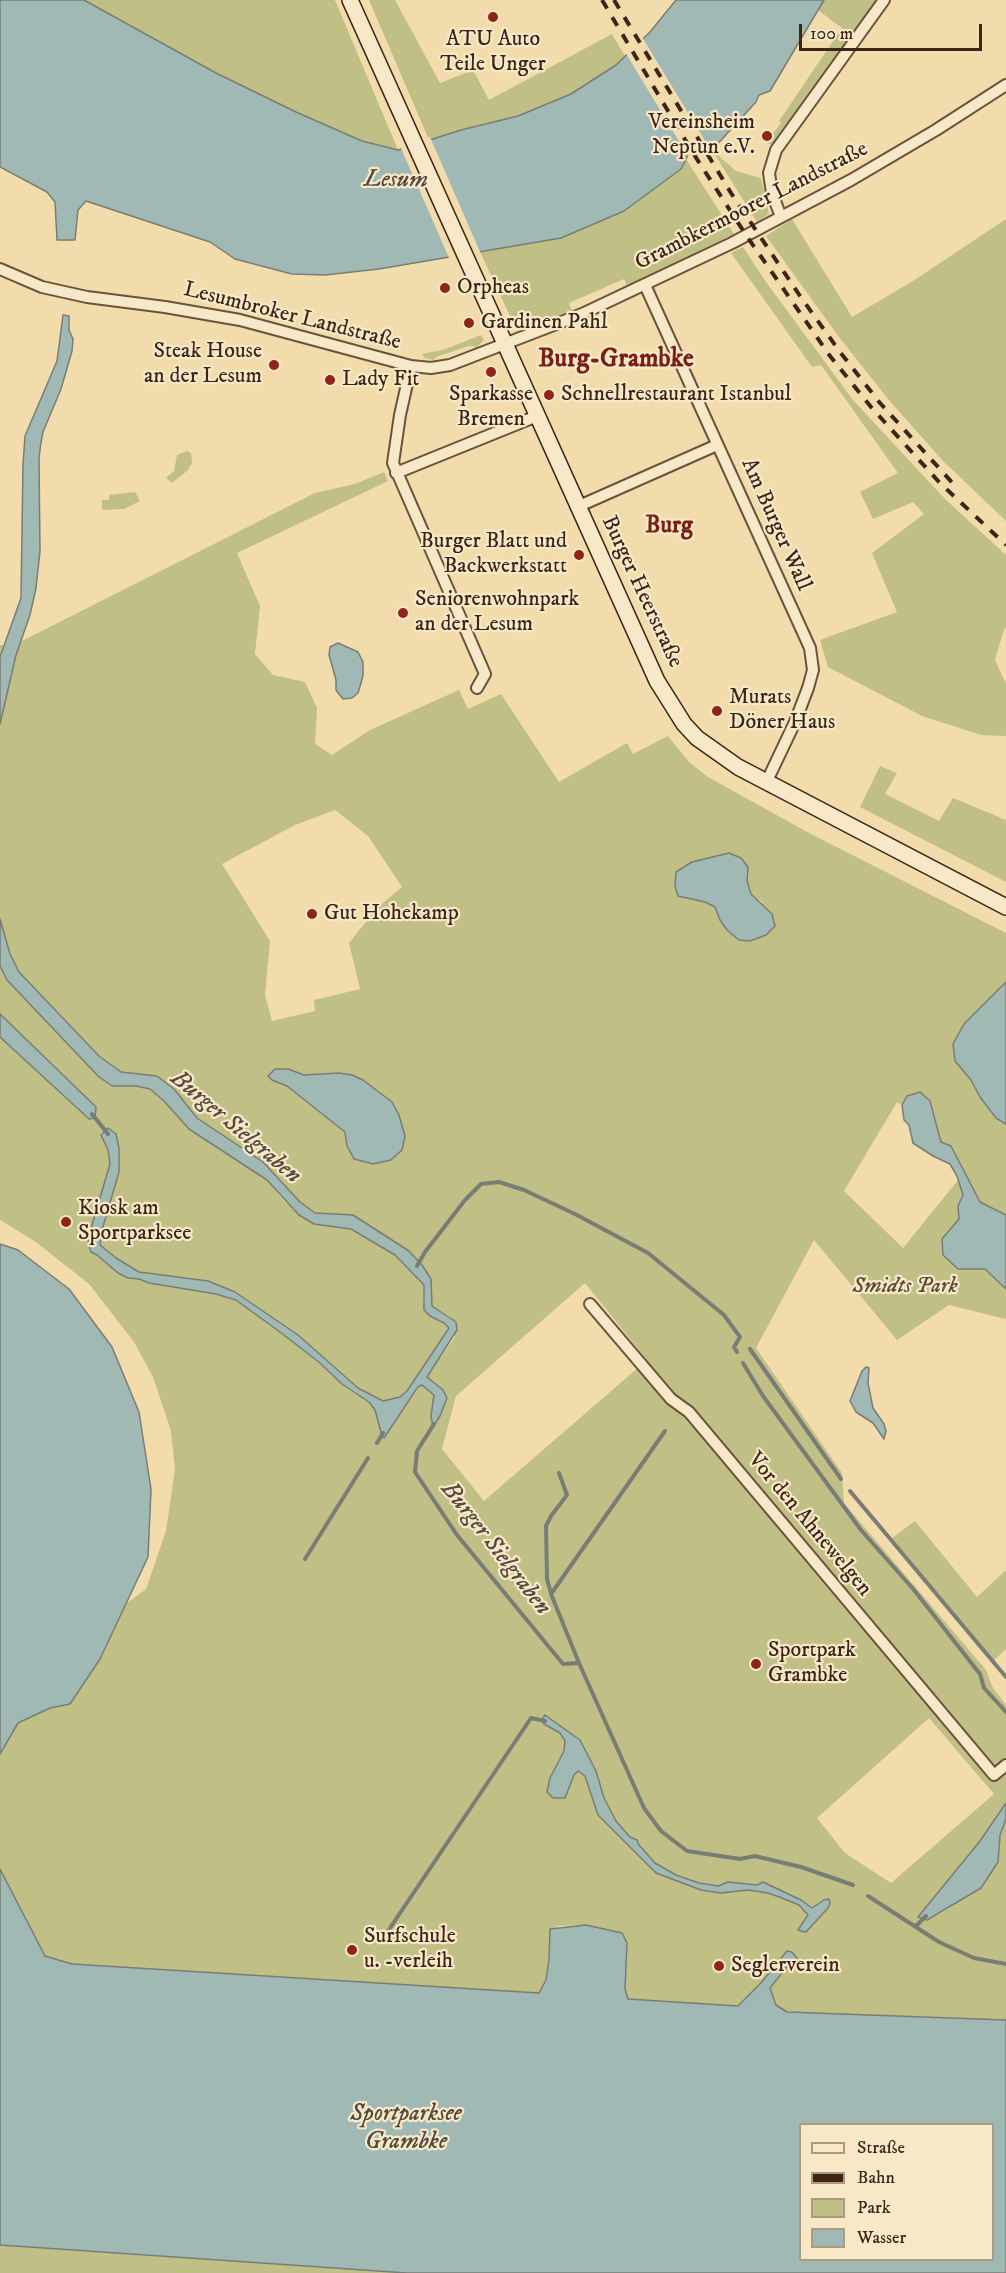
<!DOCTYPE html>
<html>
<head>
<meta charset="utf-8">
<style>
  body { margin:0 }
  #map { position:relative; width:1006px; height:2273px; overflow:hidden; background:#f3dcab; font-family:"IM FELL DW Pica",serif }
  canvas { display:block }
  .legend { position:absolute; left:799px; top:2123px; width:195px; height:138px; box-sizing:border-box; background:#f7e8c8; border:2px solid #ad9a81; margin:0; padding:8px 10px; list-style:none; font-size:18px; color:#3e2417 }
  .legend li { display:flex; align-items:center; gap:12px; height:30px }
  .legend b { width:30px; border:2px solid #ad9a81 }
  .scale { position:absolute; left:799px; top:24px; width:183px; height:27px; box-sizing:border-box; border:3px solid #3e2417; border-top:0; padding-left:8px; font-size:18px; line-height:21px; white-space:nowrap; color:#3e2417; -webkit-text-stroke:4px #f7e8c8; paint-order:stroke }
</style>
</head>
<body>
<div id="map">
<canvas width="1006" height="2273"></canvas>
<ul class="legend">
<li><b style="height:8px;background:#f7e8c8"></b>Straße</li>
<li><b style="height:8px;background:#3e2417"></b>Bahn</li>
<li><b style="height:16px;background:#c0bf86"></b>Park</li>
<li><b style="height:16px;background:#a0b9b4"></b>Wasser</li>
</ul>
<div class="scale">100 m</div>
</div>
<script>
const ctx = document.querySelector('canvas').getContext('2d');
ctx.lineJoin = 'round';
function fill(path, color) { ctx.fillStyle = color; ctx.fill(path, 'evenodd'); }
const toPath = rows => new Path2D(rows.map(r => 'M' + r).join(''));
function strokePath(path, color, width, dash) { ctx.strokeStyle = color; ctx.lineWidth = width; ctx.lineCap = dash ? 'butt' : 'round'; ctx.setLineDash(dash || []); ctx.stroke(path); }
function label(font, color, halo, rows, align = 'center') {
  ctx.font = font + ' "IM FELL DW Pica",serif'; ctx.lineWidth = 4.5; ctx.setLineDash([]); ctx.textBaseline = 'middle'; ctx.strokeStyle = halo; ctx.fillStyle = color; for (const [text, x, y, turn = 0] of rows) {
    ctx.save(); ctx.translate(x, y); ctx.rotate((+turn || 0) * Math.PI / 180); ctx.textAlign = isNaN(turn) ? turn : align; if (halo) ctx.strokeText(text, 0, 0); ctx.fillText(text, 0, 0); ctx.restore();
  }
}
fill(toPath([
  [84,0,335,0,398,150,362,141,296,112,216,73],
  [369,0,395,0,440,83,473,70,489,100,612,34,625,56,616,65,571,94,518,116,429,140],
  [824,0,878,0,773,146,766,142,781,123,779,121,842,28,818,10],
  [712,150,736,171,761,178,769,214,757,222],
  [686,159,734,234,627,286,624,279,569,303,572,310,517,331,480,252,561,238,624,211,681,169],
  [792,219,852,317,913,281,1006,219,1006,521,943,461,888,399,839,337,766,236],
  [743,247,766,282,853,400,945,499,1006,555,1006,628,1004,629,995,660,1006,684,1006,736,981,735,922,716,828,667,820,640,897,612,872,553,924,514,913,502,873,519,860,492,898,473,821,365,812,367,731,253],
  [481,335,484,340,477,347,469,346,436,357,434,360,425,358,422,354,443,350],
  [187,451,191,453,192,463,188,470,172,483,166,478,174,471,177,455],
  [384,472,388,481,237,553,260,606,255,654,273,675,305,682,317,708,315,744,332,755,370,730,459,690,468,709,501,694,559,782,627,743,633,754,668,736,690,763,708,777,809,833,1006,933,1006,982,983,1005,955,1061,971,1080,980,1097,996,1118,1006,1124,1006,1215,980,1203,951,1146,941,1142,930,1101,907,1096,902,1105,897,1102,844,1191,903,1248,958,1180,963,1195,958,1206,959,1219,942,1239,958,1269,985,1269,1006,1289,1006,1319,949,1305,897,1340,814,1240,756,1348,842,1473,844,1503,986,1670,993,1688,1006,1705,1006,1803,980,1841,918,1917,927,1920,950,1908,998,1862,1000,1835,1006,1819,1006,2020,787,2012,777,2005,769,1988,785,1969,797,1958,761,1983,738,2006,628,1999,625,1989,627,1943,586,1925,558,1926,550,1929,549,1959,546,1980,539,1993,72,1964,45,1956,0,1869,0,1754,18,1723,50,1708,70,1704,100,1659,127,1603,146,1589,166,1531,175,1469,171,1431,153,1377,134,1342,89,1284,36,1242,0,1220,0,1037,88,1119,96,1107,0,1014,0,966,7,980,99,1077,112,1086,136,1086,150,1089,267,1180,284,1201,314,1224,351,1229,395,1255,424,1285,423,1297,430,1316,444,1323,449,1328,407,1391,400,1397,383,1401,358,1387,298,1335,235,1292,208,1281,139,1272,116,1258,100,1245,102,1230,119,1172,108,1128,101,1134,108,1150,110,1164,91,1252,128,1278,139,1279,149,1283,216,1294,236,1300,280,1332,320,1363,342,1384,369,1402,375,1410,382,1436,402,1412,455,1337,450,1317,432,1306,432,1287,422,1265,409,1251,353,1215,315,1213,300,1202,263,1162,197,1118,174,1089,157,1076,121,1072,99,1055,19,972,10,954,0,919,0,724,16,656,1,655,0,657,0,645,14,645,315,493,355,484],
  [335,810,368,836,402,887,377,908,349,943,360,989,314,1000,315,1011,272,1021,265,995,270,941,222,864,295,825],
  [729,853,748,867,747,881,751,894,763,903,720,920,715,908,705,902,692,862],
  [288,1069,304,1075,319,1075,373,1087,380,1094,392,1102,391,1160,373,1164,354,1159,347,1146,345,1132,287,1086,272,1080],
  [585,1283,647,1360,484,1501,442,1449,456,1396],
  [929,1718,994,1794,891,1883,845,1853,817,1818],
  [135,492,140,501,124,509,102,510,102,500,109,500,109,495],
  [880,766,897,773,885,794,939,821,953,798,1006,820,1006,882,860,807],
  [915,1521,977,1597,1006,1570,1006,1649,992,1662,892,1538],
  [0,2245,64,2250,407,2273,0,2273]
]), '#c0bf86');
const water = toPath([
  [0,0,84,0,216,73,296,112,362,141,398,150,461,130,518,116,571,94,616,65,650,32,676,0,824,0,770,91,759,95,756,102,712,150,708,144,688,155,681,169,624,211,561,238,379,269,325,275,292,274,235,259,210,242,86,201,78,210,75,240,57,240,55,202,47,192,0,167,0,0],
  [63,315,69,316,69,330,73,339,72,351,61,389,43,432,41,442,39,458,40,551,36,588,30,615,16,655,0,724,0,657,21,598,23,464,25,436,57,361,63,315],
  [338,643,358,652,363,662,363,676,358,693,352,698,343,699,336,690,336,680,329,655,330,647,338,643],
  [729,853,741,858,748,867,747,881,751,894,772,914,775,926,766,935,750,941,739,940,727,930,720,920,715,907,705,902,678,896,675,886,676,872,692,862,729,853],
  [0,919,10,954,19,972,99,1056,121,1072,157,1076,174,1089,197,1118,263,1162,300,1202,315,1213,353,1215,409,1251,422,1265,431,1279,432,1306,456,1322,457,1330,427,1377,443,1390,447,1398,440,1416,433,1427,431,1416,434,1395,422,1385,418,1387,384,1438,382,1436,375,1410,369,1402,342,1384,320,1363,280,1332,236,1300,216,1294,149,1283,139,1279,128,1278,118,1273,97,1255,91,1252,88,1244,89,1235,110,1164,108,1150,101,1135,108,1128,116,1134,119,1148,119,1172,102,1230,100,1245,116,1258,139,1272,208,1281,235,1292,298,1335,358,1388,383,1401,400,1397,407,1391,449,1328,444,1323,430,1316,424,1310,424,1285,395,1255,351,1229,314,1224,299,1215,267,1180,189,1129,164,1101,150,1089,136,1086,112,1086,99,1077,7,980,0,966,0,919],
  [1006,982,1006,1124,996,1118,980,1097,971,1080,955,1061,953,1044,964,1024,1006,982],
  [0,1014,96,1107,95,1118,89,1119,0,1037,0,1014],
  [275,1069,288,1069,304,1075,339,1073,352,1075,363,1080,392,1102,399,1115,405,1136,402,1150,391,1160,373,1164,354,1159,347,1146,345,1132,287,1086,272,1080,268,1076,275,1069],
  [920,1092,930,1101,941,1142,951,1146,980,1202,1006,1215,1006,1289,985,1269,958,1269,943,1255,942,1239,959,1219,958,1206,963,1195,957,1176,950,1164,933,1156,913,1143,909,1125,904,1120,902,1105,907,1096,920,1092],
  [0,1244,18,1250,69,1289,112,1347,139,1412,151,1489,148,1557,100,1659,70,1704,50,1708,18,1723,0,1754,0,1244],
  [866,1367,869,1368,868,1383,873,1408,884,1424,886,1431,884,1439,873,1423,856,1412,850,1401,862,1371,866,1367],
  [545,1715,580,1740,596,1771,604,1798,616,1821,630,1837,637,1840,639,1845,655,1863,676,1875,699,1883,718,1886,728,1882,757,1885,763,1882,801,1900,812,1908,824,1900,829,1899,830,1903,828,1908,806,1932,801,1931,798,1930,808,1915,799,1905,782,1898,768,1893,748,1890,720,1893,701,1890,656,1873,598,1815,585,1776,578,1771,574,1775,565,1798,553,1798,547,1792,550,1778,564,1751,565,1741,560,1733,544,1724,542,1720,545,1715],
  [1006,1803,1006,1819,1000,1835,998,1862,981,1888,927,1920,918,1917,980,1841,1006,1803],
  [0,1869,45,1956,72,1964,539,1993,546,1980,549,1959,550,1929,586,1925,622,1933,627,1943,625,1989,628,1999,738,2006,761,1983,787,1951,792,1952,797,1958,785,1969,770,1988,776,2005,787,2012,1006,2020,1006,2273,407,2273,0,2245,0,1869],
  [992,2124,992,2260,800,2260,800,2124,992,2124]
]);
fill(water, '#a0b9b4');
strokePath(water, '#797d75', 1.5);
fill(toPath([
  [642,37,707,144,688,156,625,52],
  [430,137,481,254,450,260,400,146]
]), '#f3dcab');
strokePath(toPath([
  [92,1114,108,1134],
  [417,1266,425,1252,465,1200,481,1184,499,1182,524,1190,575,1214,648,1253,724,1315,740,1337,734,1347,737,1352],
  [750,1349,841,1479],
  [743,1363,763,1396,861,1530,914,1590,980,1674,984,1688,1006,1712],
  [434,1424,417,1451,415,1472,457,1535,563,1664,579,1663,644,1808,661,1831,687,1851,740,1859,755,1856,801,1867,853,1885],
  [377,1443,383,1433],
  [850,1491,1006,1677],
  [305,1559,368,1458],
  [551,1593,547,1579,546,1526,551,1516,567,1495,559,1473],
  [579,1663,551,1594,665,1431],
  [868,1896,939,1942,974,1958,1006,1964],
  [916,1926,926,1916],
  [386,1934,531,1718,545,1721]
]), '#797d75', 4);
const minor = toPath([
  [781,217,772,193,769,173,776,150,884,0],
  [0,269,42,287,87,297,165,307,240,320,411,366,431,368,450,365,582,314,732,243,851,180,936,130,1006,85],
  [645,285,810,648,813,670,808,688,795,722,766,783],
  [411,366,400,415,393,463,485,674,477,688],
  [396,473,537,416],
  [577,507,717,445],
  [590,1304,671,1399,689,1412,994,1775,1006,1765]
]);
const secondary = toPath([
  [350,0,657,681,684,724,697,738,738,767,1006,907]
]);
strokePath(minor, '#6b523c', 14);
strokePath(secondary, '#3e2417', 18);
strokePath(minor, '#f7e8c8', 10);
strokePath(secondary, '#f7e8c8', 15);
strokePath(toPath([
  [602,0,693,153,746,235,830,356,871,407,939,482,1006,545],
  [614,0,731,193,800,296,840,352,880,403,958,489]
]), '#3e2417', 4, [10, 10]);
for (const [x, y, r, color] of [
  [493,17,6,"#8f2418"],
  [767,136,6,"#8f2418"],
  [445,288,6,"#8f2418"],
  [469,323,6,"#8f2418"],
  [274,365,6,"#8f2418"],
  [491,372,6,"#8f2418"],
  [330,380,6,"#8f2418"],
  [549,395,6,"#8f2418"],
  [579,555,6,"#8f2418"],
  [403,613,6,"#8f2418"],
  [717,711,6,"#8f2418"],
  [312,914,6,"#8f2418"],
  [66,1222,6,"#8f2418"],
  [756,1664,6,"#8f2418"],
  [352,1950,6,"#8f2418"],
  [719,1966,6,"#8f2418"]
]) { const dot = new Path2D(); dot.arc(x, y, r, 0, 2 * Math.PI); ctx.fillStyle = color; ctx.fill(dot); strokePath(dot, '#f7e8c8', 2); }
label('22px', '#3e2417', '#f7e8c8', [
  ["ATU Auto",493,40,"center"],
  ["Teile Unger",493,65,"center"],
  ["Vereinsheim",755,123,"right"],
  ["Neptun e.V.",755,148,"right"],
  ["Orpheas",457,288],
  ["Gardinen Pahl",481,323],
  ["Steak House",262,352,"right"],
  ["an der Lesum",262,377,"right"],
  ["Lady Fit",342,380],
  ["Sparkasse",491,395,"center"],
  ["Bremen",491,420,"center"],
  ["Schnellrestaurant Istanbul",561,395],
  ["Burger Blatt und",567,542,"right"],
  ["Backwerkstatt",567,567,"right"],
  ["Seniorenwohnpark",415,600],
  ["an der Lesum",415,625],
  ["Murats",729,698],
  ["Döner Haus",729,723],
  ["Gut Hohekamp",324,914],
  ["Kiosk am",78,1209],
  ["Sportparksee",78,1234],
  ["Sportpark",768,1651],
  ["Grambke",768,1676],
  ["Surfschule",364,1937],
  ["u. -verleih",364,1962],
  ["Seglerverein",731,1966]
], 'left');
label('22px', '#3e2417', '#f7e8c8', [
  ["Grambkermoorer Landstraße",752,207,-27],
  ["Lesumbroker Landstraße",292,317,14],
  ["Am Burger Wall",775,525,66],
  ["Burger Heerstraße",641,592,65],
  ["Vor den Ahnewelgen",809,1525,50]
]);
label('italic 22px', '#5e4b33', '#f7e8c8', [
  ["Smidts Park",905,1287]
]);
label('italic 24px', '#56493e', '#f7e8c8', [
  ["Lesum",396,181,1],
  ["Burger Sielgraben",235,1128,40],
  ["Burger Sielgraben",495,1549,52],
  ["Sportparksee",406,2115],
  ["Grambke",406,2143]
]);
label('bold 24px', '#7a1f14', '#f7e8c8', [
  ["Burg",669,527]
]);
label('bold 26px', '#7a1f14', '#f7e8c8', [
  ["Burg-Grambke",616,361]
]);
</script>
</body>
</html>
